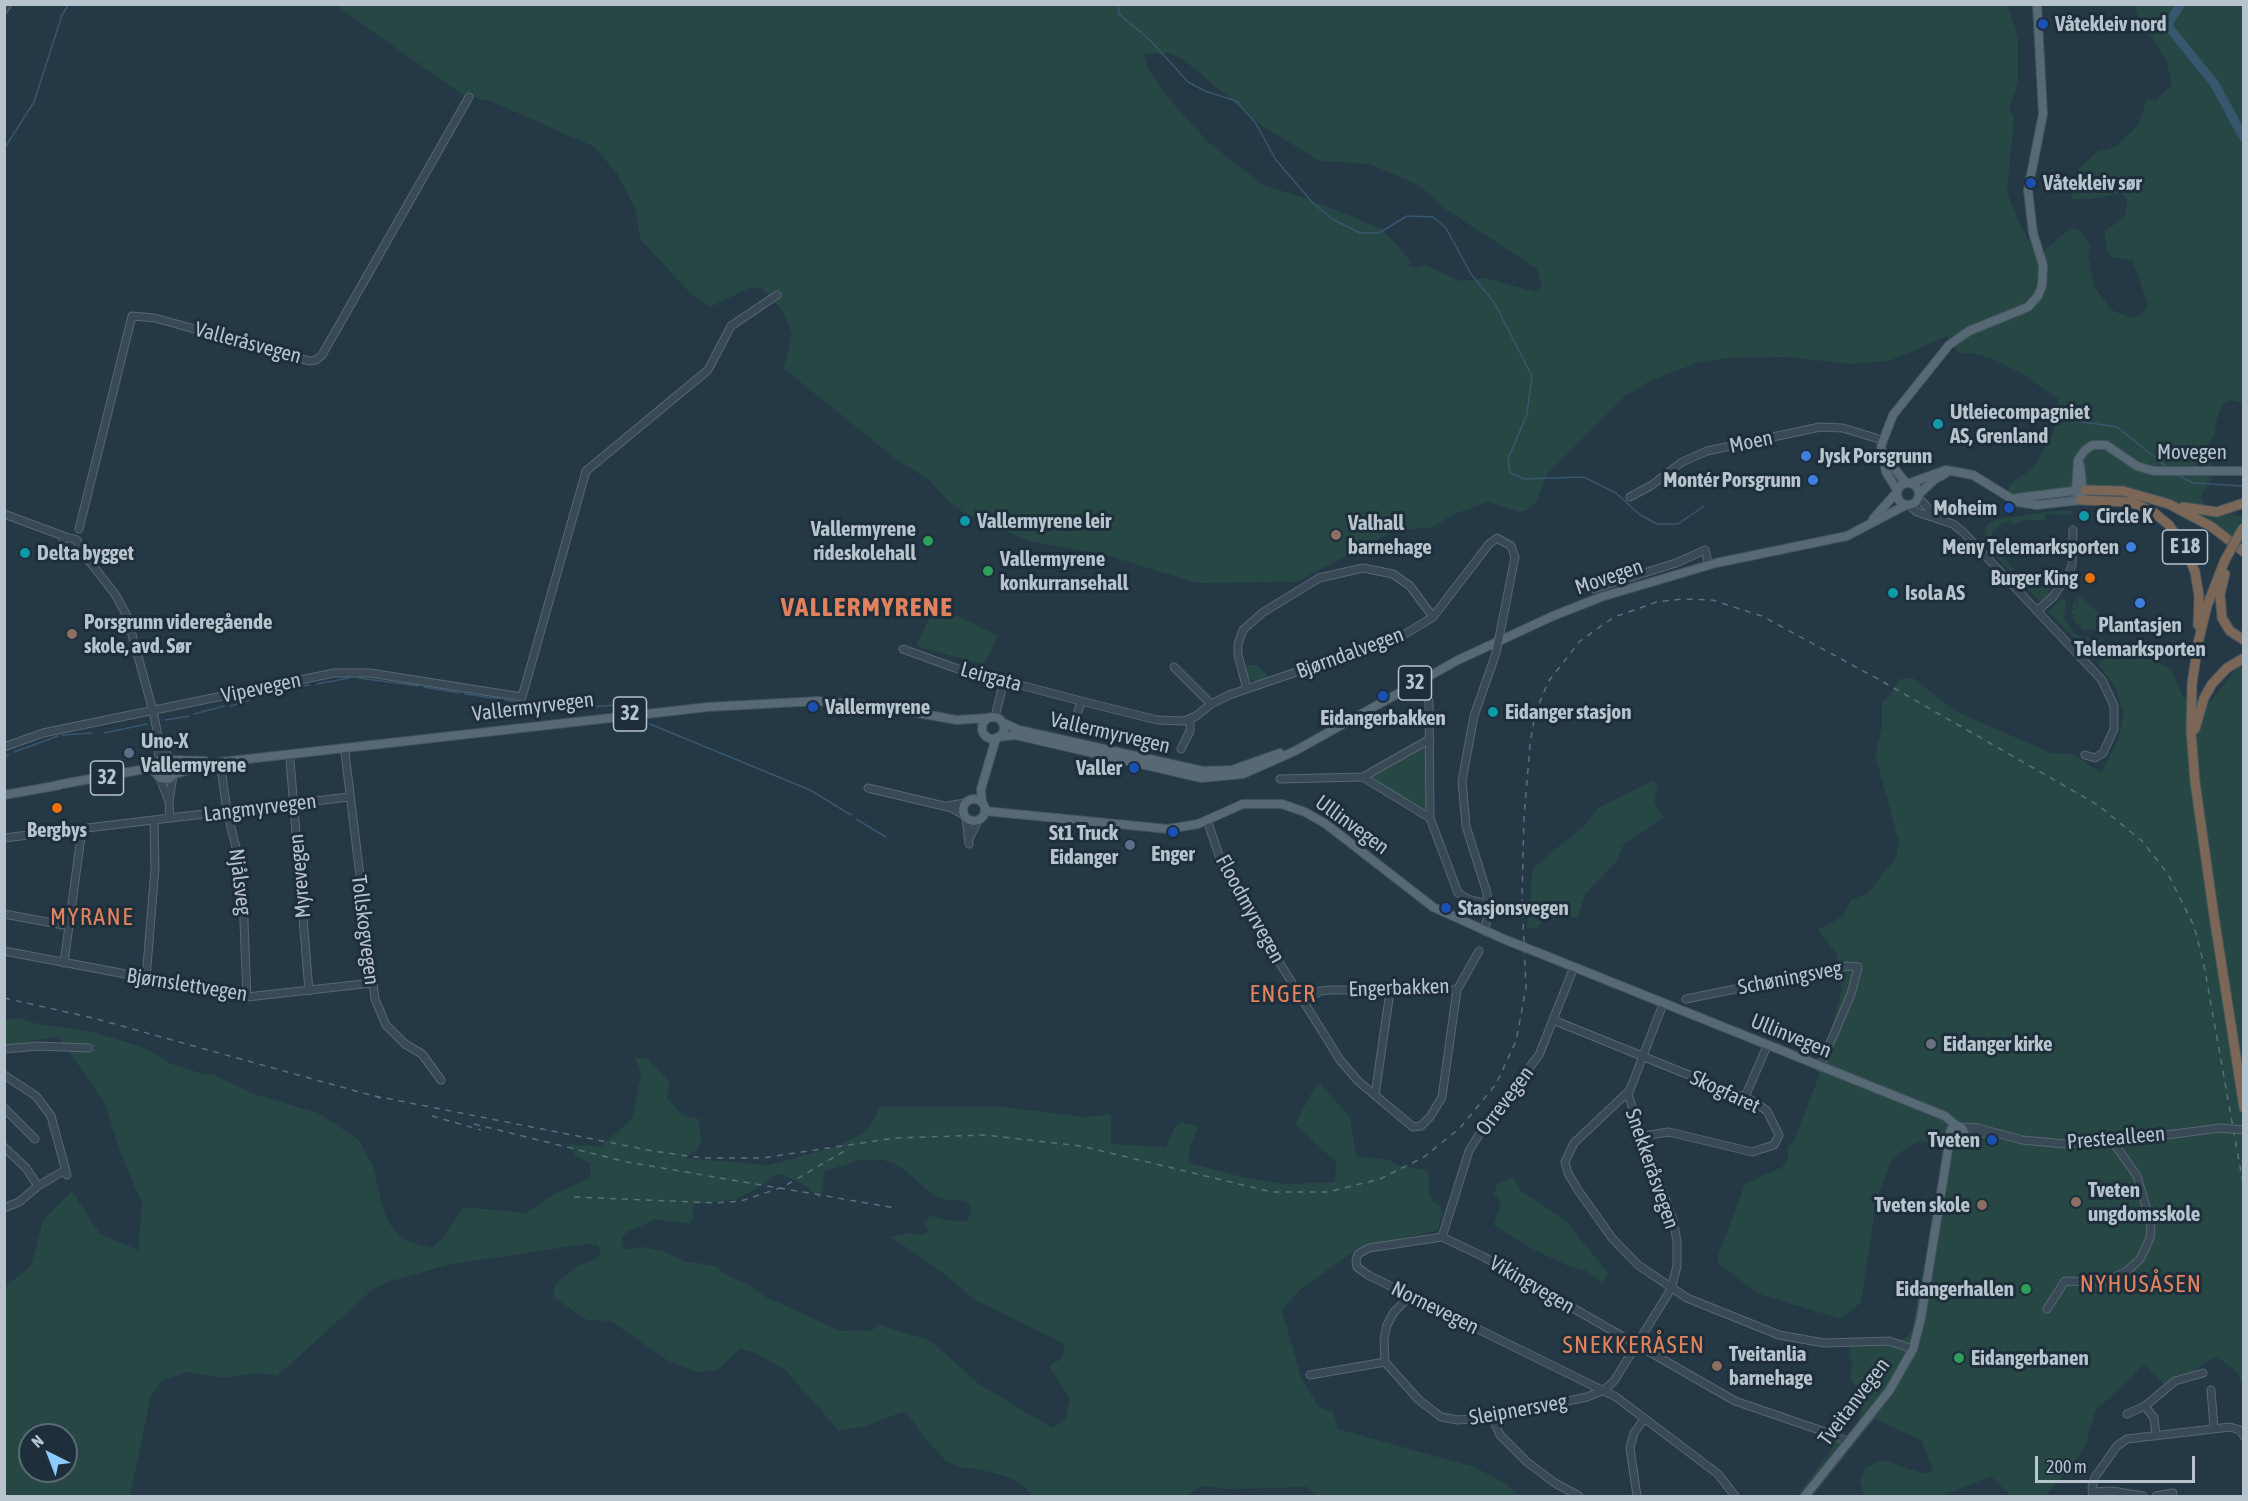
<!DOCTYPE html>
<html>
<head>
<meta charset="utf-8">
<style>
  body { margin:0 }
  #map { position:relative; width:2248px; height:1501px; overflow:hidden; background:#243846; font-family:"Asap Condensed",sans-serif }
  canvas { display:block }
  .frame { position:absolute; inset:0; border:6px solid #b7c4ce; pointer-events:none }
  .north { position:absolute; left:18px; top:1423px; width:60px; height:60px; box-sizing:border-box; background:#1e2f3b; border:2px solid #5b6b76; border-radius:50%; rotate:318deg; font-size:16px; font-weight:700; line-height:24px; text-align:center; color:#b7c4ce }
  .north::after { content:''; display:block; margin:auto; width:21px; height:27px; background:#8ccbff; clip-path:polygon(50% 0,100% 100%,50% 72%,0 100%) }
  .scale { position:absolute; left:2035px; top:1456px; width:160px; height:27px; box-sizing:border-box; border:3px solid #b7c4ce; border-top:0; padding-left:8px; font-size:18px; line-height:21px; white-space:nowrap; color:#b7c4ce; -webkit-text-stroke:4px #1e2f3b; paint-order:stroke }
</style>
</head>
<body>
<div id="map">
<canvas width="2248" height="1501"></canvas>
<div class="frame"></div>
<div class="north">N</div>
<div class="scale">200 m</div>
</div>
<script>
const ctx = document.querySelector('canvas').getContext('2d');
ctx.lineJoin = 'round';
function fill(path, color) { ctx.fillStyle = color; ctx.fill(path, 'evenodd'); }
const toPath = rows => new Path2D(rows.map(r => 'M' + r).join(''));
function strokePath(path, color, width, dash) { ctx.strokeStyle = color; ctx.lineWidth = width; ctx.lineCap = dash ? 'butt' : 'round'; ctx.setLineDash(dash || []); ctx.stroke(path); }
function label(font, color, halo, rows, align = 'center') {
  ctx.font = font + ' "Asap Condensed",sans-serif'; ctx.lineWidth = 6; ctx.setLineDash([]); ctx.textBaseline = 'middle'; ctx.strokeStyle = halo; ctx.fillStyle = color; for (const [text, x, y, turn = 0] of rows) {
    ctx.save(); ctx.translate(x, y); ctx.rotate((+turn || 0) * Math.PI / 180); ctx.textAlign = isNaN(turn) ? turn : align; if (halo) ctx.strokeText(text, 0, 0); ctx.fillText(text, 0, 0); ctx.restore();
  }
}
fill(toPath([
  [335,5,2008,5,2018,39,2018,82,2009,109,2014,118,2007,193,2018,220,2033,249,2041,253,2071,228,2079,230,2090,244,2088,256,2094,286,2111,310,2132,318,2141,315,2148,305,2133,261,2112,257,2107,251,2104,232,2125,216,2127,200,2121,193,2100,198,2072,199,2071,189,2079,168,2097,152,2115,147,2138,125,2147,99,2156,100,2172,85,2166,59,2139,20,2135,5,2243,5,2243,403,2229,400,2222,405,2216,421,2215,433,2208,446,2215,472,2201,496,2206,508,2243,517,2243,544,2199,521,2129,496,2060,494,2006,508,2009,485,2034,467,2055,429,2058,399,2023,374,1991,358,1970,353,1958,353,1947,336,1889,361,1849,364,1789,357,1728,358,1699,362,1650,381,1625,396,1548,473,1536,502,1527,510,1518,512,1488,502,1457,513,1430,528,1396,530,1296,582,1196,583,1103,554,1028,541,963,512,948,501,928,479,896,459,784,369,792,333,784,313,763,289,751,287,710,307,691,294,640,239,636,210,617,174,595,147,490,101,463,95],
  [1169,53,1183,59,1262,126,1320,161,1370,164,1420,186,1441,206,1537,269,1542,287,1536,292,1485,278,1461,281,1425,265,1417,268,1408,266,1411,261,1382,229,1314,201,1263,185,1208,142,1165,94,1147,67,1144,54],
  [2053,511,2072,511,2073,515,2045,514,2045,520,2026,520,2012,525,2011,521,2002,523,1992,532,1993,543,2014,570,2028,579,2044,580,2051,584,2050,595,2040,602,1997,558,1987,543,1985,528,1989,523,1998,519],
  [2079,596,2098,612,2103,618,2100,622,2104,619,2106,624,2102,628,2099,624,2100,630,2094,630,2093,626,2093,630,2088,630,2088,626,2087,630,2082,629,2080,627,2083,624,2079,626,2074,620,2072,615,2076,614,2072,614,2072,609,2076,610,2076,608,2072,608,2073,604,2074,601,2077,605,2079,603,2075,600],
  [2064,597,2066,600,2064,618,2073,632,2081,637,2104,639,2089,653,2048,612],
  [936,605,998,636,984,665,916,646],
  [2130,642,2172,671,2183,697,2210,702,2235,670,2243,665,2243,1386,2237,1372,2216,1356,2168,1388,2144,1365,2095,1411,2085,1448,2046,1496,2011,1496,1991,1476,1942,1496,1865,1496,1860,1481,1865,1468,1882,1460,1924,1474,1933,1470,1922,1441,1875,1419,1813,1496,1797,1496,1831,1450,1834,1441,1847,1435,1859,1421,1863,1398,1850,1378,1853,1364,1849,1356,1850,1346,1864,1338,1903,1340,1912,1331,1921,1279,1946,1198,1950,1160,1933,1143,1917,1142,1893,1157,1877,1198,1861,1302,1841,1319,1759,1294,1718,1263,1718,1256,1745,1184,1784,1166,1788,1157,1788,1146,1793,1143,1817,1081,1842,990,1837,954,1818,930,1843,916,1851,900,1868,893,1896,857,1899,841,1875,755,1882,728,1882,702,1888,698,1900,679,1913,678,1955,711,2051,753,2073,754,2101,773,2119,738,2124,712,2115,687,2097,663],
  [1244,665,1257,665,1271,678,1257,682,1248,679],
  [1422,746,1427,750,1427,809,1425,810,1375,783,1372,778,1372,775],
  [1652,781,1658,785,1654,804,1664,817,1624,844,1617,861,1585,894,1578,917,1544,919,1537,928,1527,928,1533,868,1584,826,1598,808],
  [21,1018,33,1023,93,1032,142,1047,172,1064,203,1074,214,1075,254,1094,318,1113,358,1139,373,1166,384,1212,393,1229,406,1241,431,1248,444,1237,463,1207,527,1213,554,1194,590,1178,591,1164,576,1156,568,1144,600,1147,632,1119,641,1075,635,1057,649,1060,669,1081,667,1098,682,1115,699,1119,701,1141,699,1148,685,1158,768,1165,837,1147,868,1130,880,1107,1002,1107,1087,1117,1111,1114,1111,1144,1166,1147,1175,1127,1181,1122,1198,1126,1190,1147,1188,1160,1193,1164,1250,1179,1289,1184,1335,1182,1336,1162,1295,1124,1311,1094,1320,1084,1350,1117,1356,1156,1391,1160,1394,1164,1425,1170,1429,1175,1429,1194,1433,1202,1439,1204,1442,1213,1438,1229,1435,1231,1358,1248,1300,1290,1282,1310,1301,1378,1319,1407,1333,1412,1338,1429,1474,1467,1505,1483,1520,1496,1317,1496,1307,1487,1228,1489,1202,1486,1186,1496,1031,1496,1026,1488,1011,1478,979,1469,962,1468,947,1462,923,1436,907,1413,902,1412,866,1426,839,1431,785,1370,754,1352,740,1349,717,1370,696,1372,667,1360,611,1321,587,1320,553,1297,555,1284,579,1265,597,1259,601,1253,598,1245,586,1244,447,1265,391,1281,372,1290,277,1376,258,1373,223,1378,188,1372,163,1380,151,1396,130,1496,5,1496,5,1287,31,1266,43,1220,72,1191,100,1234,138,1250,142,1203,119,1149,105,1103,58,1036,5,1047,4,1020],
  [860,1160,883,1160,900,1166,933,1195,946,1200,965,1201,970,1205,971,1212,966,1221,944,1220,932,1215,923,1223,928,1229,924,1235,909,1233,891,1237,943,1273,975,1300,1065,1344,1062,1358,1049,1366,1070,1399,1065,1421,1052,1428,979,1384,931,1341,880,1325,870,1331,841,1331,764,1296,750,1285,723,1273,716,1266,684,1261,663,1251,644,1247,625,1250,622,1244,622,1237,627,1232,656,1219,688,1224,694,1219,692,1213,694,1205,736,1199,758,1188,772,1176,781,1174,806,1186,818,1197,821,1197,825,1171],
  [30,1435,66,1435,66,1471,30,1471],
  [1513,1177,1520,1190,1566,1221,1608,1273,1603,1284,1587,1271,1566,1265,1527,1246,1494,1225,1501,1204,1494,1194,1497,1184]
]), '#274745');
strokePath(toPath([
  [1118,4,1119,14,1150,40,1188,82,1205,91,1236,101,1255,122,1276,160,1313,203,1332,219,1360,233,1379,233,1407,216,1433,217,1446,228,1471,274,1494,302,1532,376,1527,414,1508,459,1510,473,1524,479,1584,477,1616,493,1639,514,1657,524,1678,524,1704,506],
  [4,149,34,102,62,15,69,4],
  [2063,419,2117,427,2167,467],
  [2178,475,2193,483,2244,486],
  [359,678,419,686],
  [317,684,349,678],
  [424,687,460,693],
  [465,694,500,699],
  [505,700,521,703],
  [526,705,589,707,630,704],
  [231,706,285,688,310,685],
  [194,714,224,706],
  [165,720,189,716],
  [650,724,810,790,851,815],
  [104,733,147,724],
  [62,735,92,733],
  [14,752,58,736],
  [4,757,8,755],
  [856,819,886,837]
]), '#37576f', 1.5);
strokePath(toPath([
  [2181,4,2167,25,2214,83,2244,138]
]), '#37576f', 9);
const minor = toPath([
  [4,10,8,4],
  [1630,497,1652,485,1682,462,1707,451,1820,427,1843,428,1882,440],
  [1918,497,1935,516],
  [1909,505,1917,512,1953,524,1963,532,2102,680,2114,706,2114,729,2103,753,2095,758,2085,755],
  [4,514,66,537],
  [79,529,132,316,155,318,309,361,316,360,322,355,469,97],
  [79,548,74,553,68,554,63,550,62,543,66,537,77,540,79,548,115,594,127,616,153,711,159,741,158,760],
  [1593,589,1676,563,1705,550,1709,565],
  [2037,611,2053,597,2069,573,2072,565,2073,530],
  [903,649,955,668,1081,701],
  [1174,667,1211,704],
  [1247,689,1238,655,1238,644,1243,630,1262,613,1319,578,1363,568,1393,574,1410,586,1433,617],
  [1425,689,1429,702,1430,818,1458,893,1468,899,1488,904],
  [1077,715,1081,701,1157,720,1184,721,1196,716,1211,704,1229,695,1402,636,1433,617,1489,544,1497,538,1511,546,1515,557,1502,623],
  [995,717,1004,681],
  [159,741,170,759],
  [4,747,43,733,334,673,370,673,522,697,586,471,708,370,731,326,777,295],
  [1181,749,1190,731,1190,719],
  [345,753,375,999,386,1025,405,1044,422,1054,441,1080],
  [290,760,309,991],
  [221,768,227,811,242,872,247,997],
  [1363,777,1430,818],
  [160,778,168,799],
  [1280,779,1363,777,1430,739],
  [868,788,952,808,964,815],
  [947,806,965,803],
  [966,817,969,844],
  [170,818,349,797],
  [1207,820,1222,864,1235,891,1340,1060,1358,1081,1413,1127,1421,1126,1430,1117,1442,1097,1457,990,1479,951],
  [970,837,978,820],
  [4,838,170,818,169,801,173,776],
  [4,914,69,926],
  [1484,931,1488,916,1487,893,1466,826,1462,781,1474,716,1496,653],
  [4,951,247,997,372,983],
  [64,963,82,829],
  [146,979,155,868,154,821],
  [1686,999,1848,966,1858,967,1851,994,1820,1067],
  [1303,1002,1320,991,1330,990,1457,990],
  [1553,1020,1753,1101,1767,1111,1779,1135,1774,1145,1752,1152,1669,1132,1642,1136],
  [4,1049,38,1046,89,1048],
  [4,1075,36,1096,51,1116,67,1175],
  [1629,1091,1574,1143,1565,1162,1568,1173,1578,1190,1612,1238,1638,1265,1687,1298,1779,1335,1824,1343,1889,1341,1913,1349],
  [1375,1095,1390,992],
  [1745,1097,1767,1046],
  [4,1108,35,1139],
  [1960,1127,1978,1128,2022,1140,2065,1144,2113,1142,2220,1128],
  [1963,1136,1986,1133],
  [4,1147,26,1168,38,1186],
  [4,1208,19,1202,38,1186,65,1170],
  [1442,1237,1469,1151,1483,1128,1539,1055,1574,967],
  [1409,1297,1394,1312,1387,1325,1384,1339,1385,1362,1419,1400,1441,1417,1458,1420,1492,1417,1587,1397,1604,1390,1614,1381,1671,1289,1677,1266,1677,1241,1673,1220,1628,1095,1663,1004],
  [2047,1309,2065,1281,2104,1282,2127,1271,2140,1259,2150,1238,2151,1224,2137,1176,2113,1142],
  [1310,1375,1385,1362],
  [2211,1390,2214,1428],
  [2145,1406,2154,1418,2156,1436],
  [2127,1414,2145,1406,2175,1381,2203,1373],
  [1492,1417,1500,1435,1527,1462,1555,1483,1579,1496],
  [2092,1492,2112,1491,2143,1496],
  [1637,1496,1630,1448,1634,1433,1644,1419],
  [1735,1496,1718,1474,1616,1397,1368,1275,1357,1267,1356,1261,1358,1254,1369,1248,1442,1237,1484,1257,1735,1401,1834,1435,1848,1442],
  [2093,1496,2092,1487,2095,1477,2117,1446,2127,1439,2230,1427,2240,1430,2244,1436],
  [2156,1496,2173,1493]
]);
const major = toPath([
  [1885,457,1906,483],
  [2080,465,2083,494],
  '1897 494a11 11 0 1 1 22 0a11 11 0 1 1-22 0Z',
  [1910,483,1946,470,1973,475,2017,502,2037,505,2081,500],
  [1897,490,1886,472,1881,446,1893,415,1949,345,1969,331,2028,307,2038,296,2042,286,2043,265,2033,233,2028,190,2043,114,2037,4],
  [1919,494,1935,479,1945,474],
  [2017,498,2081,490],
  [2081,500,2076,491,2078,460,2085,450,2093,445,2106,445,2137,466,2154,471,2244,471],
  [1873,519,1896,493],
  '982 728a11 11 0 1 1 22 0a11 11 0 1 1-22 0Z',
  [1002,722,1019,730,1203,771,1232,770,1280,753],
  [998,737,1015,735,1201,778,1243,774,1295,751,1458,660,1553,616,1601,597,1716,563,1847,536,1906,505],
  [172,760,205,761],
  [175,774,221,762,708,707,818,701,878,706,957,720,987,718],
  [57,785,145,769,163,758,174,762,175,774,169,779,160,778,154,771,155,763],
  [4,795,60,785],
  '963 810a11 11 0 1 1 22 0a11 11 0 1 1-22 0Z',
  [982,802,981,789,996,738],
  [985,811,1168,829,1198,824,1243,804,1282,804,1305,812,1326,824,1433,907,1506,940],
  [1544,955,1945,1116,1957,1126],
  '1950 1133a7 7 0 1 1 14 0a7 7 0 1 1-14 0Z',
  [1805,1496,1889,1391,1913,1349,1921,1318,1950,1137]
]);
const highway = toPath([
  [2085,490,2123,491,2169,504,2212,527,2244,552],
  [2081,500,2130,502,2153,512,2169,525,2186,550,2195,572,2199,596,2198,625],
  [2183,507,2217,512,2244,503],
  [2225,560,2207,606,2198,643,2192,684,2191,731,2195,782,2214,916,2244,1108],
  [2225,574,2220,594,2222,618,2230,631,2244,640],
  [2195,729,2204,698,2212,684,2227,668,2244,658]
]);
strokePath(minor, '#586772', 9);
strokePath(major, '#43535e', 10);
strokePath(highway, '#445460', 11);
strokePath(minor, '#394955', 7);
strokePath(major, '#576975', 8);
strokePath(highway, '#7c6756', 9);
strokePath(toPath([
  [4,998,93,1018,381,1098],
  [375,1096,653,1151,702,1158,762,1158,895,1138,985,1135,1081,1146,1272,1192,1328,1192,1380,1179,1424,1157,1460,1128,1496,1084,1516,1041,1526,988,1522,899,1524,816,1530,745,1535,714,1548,682,1580,641,1614,617,1657,602,1682,599,1712,600,1762,616,1878,679,2098,805,2142,841,2168,874,2194,926,2204,965,2244,1189],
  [432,1116,481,1130],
  [474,1124,627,1162,896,1208],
  [574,1197,715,1203,741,1201,783,1187,846,1150]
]), '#5b6e7d', 1.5, [6, 6]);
const minorBridge = toPath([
  [1496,653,1502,623],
  [2220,1128,2244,1130]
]);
const majorBridge = toPath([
  [1506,940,1544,955]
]);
const highwayBridge = toPath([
  [2225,560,2243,528]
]);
strokePath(minorBridge, '#586772', 9, []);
strokePath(majorBridge, '#43535e', 10, []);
strokePath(highwayBridge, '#445460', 11, []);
strokePath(minorBridge, '#394955', 7);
strokePath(majorBridge, '#576975', 8);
strokePath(highwayBridge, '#7c6756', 9);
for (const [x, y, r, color] of [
  [2043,24,6,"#1a4fb4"],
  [2031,183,6,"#1a4fb4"],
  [1938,424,6,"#0f9aa8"],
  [1806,456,6,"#3f7fe0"],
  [1813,480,6,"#3f7fe0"],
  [2009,508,6,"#1a4fb4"],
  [2084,516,6,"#0f9aa8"],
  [965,521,6,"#0f9aa8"],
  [1336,535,6,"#8d6e63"],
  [928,541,6,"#2e9e5b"],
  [2131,547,6,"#3f7fe0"],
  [25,553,6,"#0f9aa8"],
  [988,571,6,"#2e9e5b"],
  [2090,578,6,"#e8710a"],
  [1893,593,6,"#0f9aa8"],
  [2140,603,6,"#3f7fe0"],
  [72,634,6,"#8d6e63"],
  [1383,696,6,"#1a4fb4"],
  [813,707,6,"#1a4fb4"],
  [1493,712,6,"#0f9aa8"],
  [129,753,6,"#5c6f8a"],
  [1134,768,6,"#1a4fb4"],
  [57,808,6,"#e8710a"],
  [1173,832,6,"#1a4fb4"],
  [1130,845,6,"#5c6f8a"],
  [1446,908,6,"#1a4fb4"],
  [1931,1044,6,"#6b7280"],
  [1992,1140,6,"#1a4fb4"],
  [2076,1202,6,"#8d6e63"],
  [1982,1205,6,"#8d6e63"],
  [2026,1289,6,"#2e9e5b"],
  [1959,1358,6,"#2e9e5b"],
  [1717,1366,6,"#8d6e63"]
]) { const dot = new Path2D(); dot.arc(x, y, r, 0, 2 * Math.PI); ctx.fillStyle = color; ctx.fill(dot); strokePath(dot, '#1e2f3b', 2); }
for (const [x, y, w] of [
  [2185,547,45],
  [1415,683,33],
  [630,714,33],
  [107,778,33]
]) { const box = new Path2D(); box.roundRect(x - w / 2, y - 17, w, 34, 4.5); ctx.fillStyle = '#1e2f3b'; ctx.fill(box); strokePath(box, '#b7c4ce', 1.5); }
label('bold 20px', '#b7c4ce', null, [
  ["E 18",2185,547],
  ["32",1415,683],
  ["32",630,714],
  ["32",107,778]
]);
label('bold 21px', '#b7c4ce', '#1e2f3b', [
  ["Våtekleiv nord",2055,24],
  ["Våtekleiv sør",2043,183],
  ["Utleiecompagniet",1950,412],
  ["AS, Grenland",1950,436],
  ["Jysk Porsgrunn",1818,456],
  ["Montér Porsgrunn",1801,480,"right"],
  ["Moheim",1997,508,"right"],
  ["Circle K",2096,516],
  ["Vallermyrene leir",977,521],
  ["Valhall",1348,523],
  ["barnehage",1348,547],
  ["Vallermyrene",916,529,"right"],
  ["rideskolehall",916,553,"right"],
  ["Meny Telemarksporten",2119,547,"right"],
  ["Delta bygget",37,553],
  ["Vallermyrene",1000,559],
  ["konkurransehall",1000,583],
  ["Burger King",2078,578,"right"],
  ["Isola AS",1905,593],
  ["Porsgrunn videregående",84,622],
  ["skole, avd. Sør",84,646],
  ["Plantasjen",2140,625,"center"],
  ["Telemarksporten",2140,649,"center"],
  ["Vallermyrene",825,707],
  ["Eidanger stasjon",1505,712],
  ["Eidangerbakken",1383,718,"center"],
  ["Uno-X",141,741],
  ["Vallermyrene",141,765],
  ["Valler",1122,768,"right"],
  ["Bergbys",57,830,"center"],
  ["St1 Truck",1118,833,"right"],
  ["Eidanger",1118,857,"right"],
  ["Enger",1173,854,"center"],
  ["Stasjonsvegen",1458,908],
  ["Eidanger kirke",1943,1044],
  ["Tveten",1980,1140,"right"],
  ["Tveten",2088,1190],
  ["ungdomsskole",2088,1214],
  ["Tveten skole",1970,1205,"right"],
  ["Eidangerhallen",2014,1289,"right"],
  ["Tveitanlia",1729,1354],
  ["barnehage",1729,1378],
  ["Eidangerbanen",1971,1358]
], 'left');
label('21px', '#b7c4ce', '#1e2f3b', [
  ["Valleråsvegen",248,343,15],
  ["Moen",1751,442,-12],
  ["Movegen",2192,452],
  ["Movegen",1609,577,-19],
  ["Bjørndalvegen",1350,653,-20],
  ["Leirgata",991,677,15],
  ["Vipevegen",261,688,-12],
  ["Vallermyrvegen",533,707,-7],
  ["Vallermyrvegen",1110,733,13],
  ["Langmyrvegen",260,808,-7],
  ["Ullinvegen",1352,825,36],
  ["Myrevegen",300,876,-95],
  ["Njålsveg",240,882,83],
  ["Floodmyrvegen",1250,909,61],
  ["Tollskogvegen",365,930,83],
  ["Schøningsveg",1790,978,-11],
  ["Bjørnslettvegen",187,985,9],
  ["Engerbakken",1399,988,-2],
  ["Ullinvegen",1791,1036,22],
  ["Skogfaret",1725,1092,25],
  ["Orrevegen",1505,1101,-53],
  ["Prestealleen",2116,1138,-5],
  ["Snekkeråsvegen",1652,1169,71],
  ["Vikingvegen",1532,1285,30],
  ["Nornevegen",1435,1308,26],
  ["Tveitanvegen",1854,1402,-53],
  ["Sleipnersveg",1518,1410,-10]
]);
ctx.letterSpacing = '1.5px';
label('24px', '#e1825f', '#1e2f3b', [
  ["MYRANE",92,917],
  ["ENGER",1283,994],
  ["NYHUSÅSEN",2141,1284],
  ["SNEKKERÅSEN",1634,1345]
]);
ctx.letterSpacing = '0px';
ctx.letterSpacing = '1.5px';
label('bold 27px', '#e1825f', '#1e2f3b', [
  ["VALLERMYRENE",867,607]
]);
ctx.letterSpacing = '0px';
</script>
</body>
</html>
